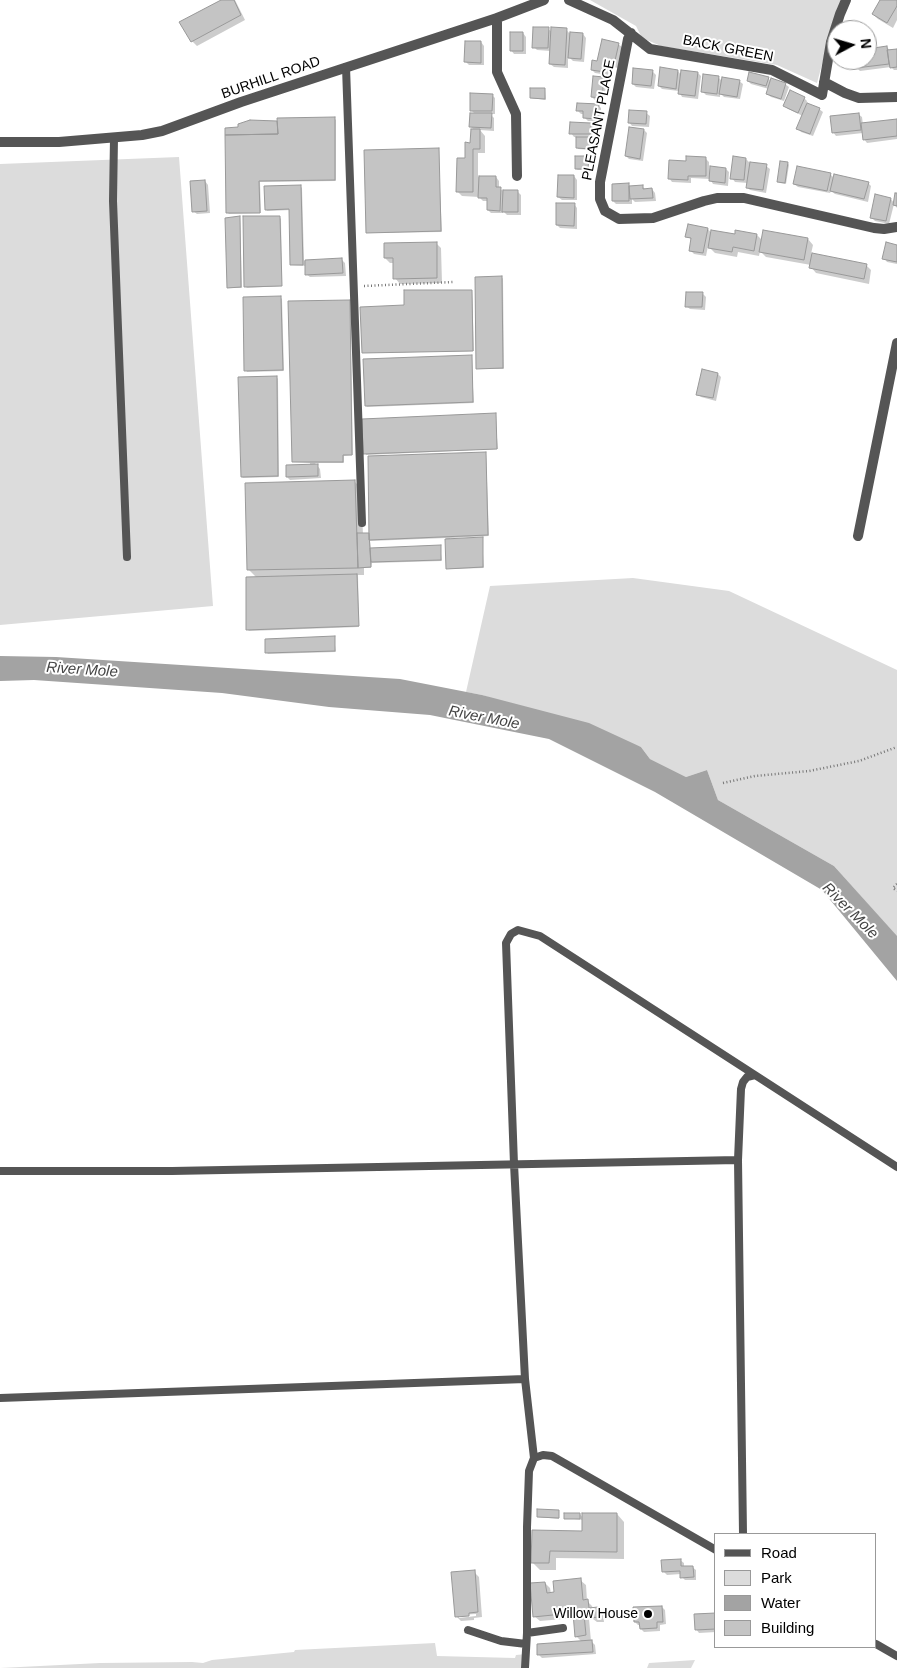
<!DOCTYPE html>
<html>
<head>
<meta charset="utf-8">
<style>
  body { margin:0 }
  #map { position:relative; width:897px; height:1668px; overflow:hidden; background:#fff; font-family:Helvetica,sans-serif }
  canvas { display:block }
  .legend { position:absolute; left:714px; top:1533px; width:162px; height:115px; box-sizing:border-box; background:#fff; border:1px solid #999; margin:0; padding:6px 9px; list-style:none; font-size:15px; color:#000 }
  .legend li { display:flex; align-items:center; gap:10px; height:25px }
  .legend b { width:25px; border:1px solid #999 }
  .north { position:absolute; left:827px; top:20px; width:50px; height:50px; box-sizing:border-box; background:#fff; border:1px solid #999; border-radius:50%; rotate:84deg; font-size:14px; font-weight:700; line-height:20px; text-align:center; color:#000 }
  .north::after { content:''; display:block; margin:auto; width:18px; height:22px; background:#000; clip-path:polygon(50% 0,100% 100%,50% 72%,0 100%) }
</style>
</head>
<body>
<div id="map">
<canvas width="897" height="1668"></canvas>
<ul class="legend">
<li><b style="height:6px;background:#555"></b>Road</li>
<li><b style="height:14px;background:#dcdcdc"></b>Park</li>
<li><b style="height:14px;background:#a3a3a3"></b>Water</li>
<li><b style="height:14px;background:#c4c4c4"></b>Building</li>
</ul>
<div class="north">N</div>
</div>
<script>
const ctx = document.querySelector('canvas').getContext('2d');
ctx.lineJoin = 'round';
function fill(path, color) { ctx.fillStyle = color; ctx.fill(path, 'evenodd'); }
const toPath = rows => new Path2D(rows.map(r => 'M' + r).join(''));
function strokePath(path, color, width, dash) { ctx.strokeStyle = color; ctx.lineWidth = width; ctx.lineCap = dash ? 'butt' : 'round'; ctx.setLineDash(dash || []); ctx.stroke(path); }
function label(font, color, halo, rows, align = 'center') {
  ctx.font = font + ' Helvetica,sans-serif'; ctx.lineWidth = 4; ctx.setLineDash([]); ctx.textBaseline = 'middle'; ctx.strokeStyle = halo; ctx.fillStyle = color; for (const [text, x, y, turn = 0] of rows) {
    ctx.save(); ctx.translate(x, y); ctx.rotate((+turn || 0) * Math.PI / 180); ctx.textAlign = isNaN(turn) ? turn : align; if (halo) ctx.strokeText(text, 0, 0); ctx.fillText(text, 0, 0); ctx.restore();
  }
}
fill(toPath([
  [590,0,841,0,837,8,817,83,777,65,661,46,642,38,636,26],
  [179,157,213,606,0,625,0,164],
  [633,578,729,591,897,670,897,937,834,866,718,800,707,770,686,777,650,759,641,747,482,695,466,692,490,586],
  [435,1643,437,1656,515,1658,516,1655,527,1654,528,1668,0,1668,100,1663,192,1662,203,1663,212,1660,294,1652,295,1650],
  [695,1660,691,1668,647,1668,649,1663]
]), '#dcdcdc');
fill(toPath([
  [0,656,56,657,400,679,482,695,589,723,641,747,650,759,686,777,707,770,718,800,834,866,897,936,897,981,822,890,655,792,549,739,430,715,329,707,222,693,34,680,0,681]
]), '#a3a3a3');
fill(toPath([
  [224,0,235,0,245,20,197,46,192,41],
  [881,0,897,0,897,20,893,28,878,19,873,14],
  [548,29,552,32,566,29,569,33,583,34,586,38,584,62,573,61,568,56,568,68,554,67,550,64,551,51,537,50,534,47],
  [523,33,526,37,526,54,514,54,511,50],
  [481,42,484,46,484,65,469,65,466,62],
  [618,44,622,47,618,68,610,66,608,75,595,73,592,70],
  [887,47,890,51,897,50,897,70,894,70,891,67,860,71,857,68,856,60,867,60,867,50],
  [652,71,656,75,654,89,636,87,633,84],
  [678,71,681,75,698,73,701,76,698,99,682,97,679,91,662,89,659,86],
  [719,78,722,81,739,81,743,84,740,99,724,97,720,93,720,97,706,95,702,91],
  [768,78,771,81,785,84,789,87,784,101,771,97,767,94,769,89,751,84,748,81],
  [603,79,607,82,604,101,595,100,592,97],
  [545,89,546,100,531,98],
  [492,95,495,98,495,114,490,114,494,118,494,131,480,130,485,136,485,153,478,153,478,177,496,177,499,181,499,188,503,191,518,192,521,195,521,215,507,215,503,211,503,213,491,213,488,210,488,201,483,201,479,197,462,196,457,191,474,130,471,127,475,114,471,110],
  [804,98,807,101,806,104,819,109,823,112,813,136,801,132,798,128,803,116,788,109,784,106],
  [598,105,601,108,601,121,588,121,585,118,585,114,581,114,578,111],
  [646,113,650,116,649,127,632,126,629,122],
  [858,114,862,117,863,125,897,121,897,139,867,143,864,139,863,133,836,136,833,132],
  [334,118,336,120,336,181,260,182,261,213,229,214,228,213,251,122,279,122],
  [591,124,594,127,594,137,589,137,592,140,592,150,578,149,577,137,574,137,571,133],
  [644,130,647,133,643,161,629,159,626,156],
  [438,150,442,232,368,233,367,232],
  [588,158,589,170,578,170,576,169],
  [706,159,709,162,709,173,726,169,729,172,728,186,713,184,710,179,691,178,691,183,672,182,669,178,687,162],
  [746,159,751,164,766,166,770,169,766,193,750,190,747,187,748,183,735,182,732,178],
  [788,163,789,165,786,184,780,183,779,182],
  [830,174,834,178,868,183,871,186,868,202,835,194,831,191,830,193,798,187,794,184],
  [574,176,577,180,577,200,562,200,558,197],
  [205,181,208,185,210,213,197,214,193,211],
  [628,184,631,187,642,186,646,190,652,189,655,193,656,201,635,202,632,199,632,204,616,204,613,201],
  [301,187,302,188,304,261,342,260,345,263,346,276,310,277,306,274,306,266,292,265,291,210,267,211,266,209],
  [897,194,897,208,894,204,889,224,875,221,871,217,891,199,894,203],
  [574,204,577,208,577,229,560,228,557,225],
  [279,217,281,219,282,286,247,288,245,286],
  [240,218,242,288,229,288,228,287],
  [708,229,712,234,736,236,757,235,763,241,764,231,808,239,813,245,811,254,866,265,871,270,869,284,816,273,811,267,811,265,766,257,760,251,759,256,738,252,737,257,715,253,708,246,706,256,694,254,690,250,692,240,687,236],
  [436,243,441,248,442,283,400,284,395,278,394,263,390,263,385,258],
  [897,246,897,264,887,262,884,258],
  [502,277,503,279,504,369,479,369,477,368],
  [471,291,472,292,474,351,364,353,363,352,406,306],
  [702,293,706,297,705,310,690,309,686,306],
  [281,298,282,299,284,371,247,372,246,370],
  [349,301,350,302,353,455,344,456,344,463,315,463,320,469,321,478,290,480,287,477,310,465,310,463,293,462],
  [471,356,474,403,367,407,366,406],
  [718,374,721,377,716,401,701,397,698,394],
  [277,377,278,379,279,477,243,478,242,477],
  [495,414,498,449,366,455,365,453],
  [486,453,489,536,450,538,450,540,482,539,484,568,449,569,446,538,370,541,371,549,440,546,442,561,372,563,371,568,364,568,364,575,358,575,359,627,249,631,248,630,257,578,249,570,354,481,361,488,363,535,370,534],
  [334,638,336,652,268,654,266,652],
  [558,1511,559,1519,538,1517],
  [580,1514,583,1518,617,1514,624,1522,624,1559,556,1558,556,1570,540,1570,533,1563,533,1531,583,1532,583,1520,565,1518],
  [680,1560,684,1563,684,1567,692,1567,696,1570,696,1580,685,1580,682,1577,681,1574,667,1575,663,1571],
  [474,1572,479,1577,482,1617,474,1618,474,1620,461,1621,456,1616],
  [476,1614,476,1616,459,1618,459,1615],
  [580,1580,586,1585,587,1601,592,1606,593,1609,598,1608,603,1613,604,1622,597,1622,593,1619,589,1619,591,1641,595,1645,596,1654,542,1658,539,1655,582,1642,576,1636,575,1618,540,1621,534,1616,545,1583,550,1588,551,1594],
  [662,1607,665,1610,666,1624,660,1625,660,1631,644,1632,641,1629,641,1625,638,1625,635,1622],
  [716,1614,716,1632,699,1633,696,1629]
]), '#0003');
const building = toPath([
  [221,0,234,0,241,15,191,42,179,22,221,0],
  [880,0,897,0,897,6,887,23,872,14,880,0],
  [533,27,549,27,548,48,532,48,533,27],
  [551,27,567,28,565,65,549,64,551,27],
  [510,32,523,32,523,51,510,51,510,32],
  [570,32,583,33,581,59,568,58,570,32],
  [602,39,619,43,614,65,607,64,605,72,591,70,592,60,597,61,602,39],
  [465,41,481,41,481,63,464,62,465,41],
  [887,46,889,64,856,68,855,60,867,60,867,49,887,46],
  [897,49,897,67,890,68,887,50,897,49],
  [660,67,678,70,676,89,658,86,660,67],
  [633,68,653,70,651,86,632,84,633,68],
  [681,70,698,72,695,96,678,94,681,70],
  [749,72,769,77,766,86,747,81,749,72],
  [703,74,719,76,717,94,701,92,703,74],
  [593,76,604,77,602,98,591,97,593,76],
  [722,77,740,80,737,97,719,94,722,77],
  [771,78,786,83,781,99,766,94,771,78],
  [530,88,545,88,545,99,530,98,530,88],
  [790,90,805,97,798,113,783,106,790,90],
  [470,93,493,94,492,111,470,111,470,93],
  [577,103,599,104,598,119,583,118,583,111,576,111,577,103],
  [807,103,820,108,810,134,796,129,807,103],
  [629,110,647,111,646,124,628,123,629,110],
  [470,113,492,113,491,128,469,127,470,113],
  [859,113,861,130,832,133,830,116,859,113],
  [335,117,335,180,259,181,260,213,226,213,225,135,278,134,277,118,335,117],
  [897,119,897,136,863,140,861,123,897,119],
  [250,120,277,121,278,134,225,135,225,128,238,127,238,124,250,120],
  [570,122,591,123,591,134,569,134,570,122],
  [629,127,644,129,640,159,625,156,629,127],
  [471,129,480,129,480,149,473,149,473,192,456,192,457,158,465,158,465,142,470,143,471,129],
  [576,137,592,137,591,149,576,148,576,137],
  [439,148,441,231,366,233,364,150,439,148],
  [575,156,589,156,588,169,575,169,575,156],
  [686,156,706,157,706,176,688,176,688,180,668,179,669,160,686,161,686,156],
  [733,156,746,158,744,180,730,179,733,156],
  [780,161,788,162,785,183,777,182,780,161],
  [750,162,767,164,763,190,746,188,750,162],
  [710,166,726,168,725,183,709,181,710,166],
  [797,166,831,173,827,191,793,184,797,166],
  [834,174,869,182,864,199,830,191,834,174],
  [558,175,574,175,574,198,557,197,558,175],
  [479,176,496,176,496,187,501,187,500,211,487,210,487,198,478,198,479,176],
  [205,180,207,211,192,212,190,181,205,180],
  [629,183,629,201,612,201,612,184,629,183],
  [301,185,303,265,290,265,289,209,265,210,264,186,301,185],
  [643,185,643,189,652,188,653,198,630,199,629,186,643,185],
  [503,190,518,190,518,212,502,212,503,190],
  [895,193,897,193,897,206,893,205,895,193],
  [875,194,891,198,886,221,870,218,875,194],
  [556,203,575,203,574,226,556,225,556,203],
  [240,216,241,287,227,288,225,218,240,216],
  [243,216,280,216,282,286,244,287,243,216],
  [688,224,708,228,703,253,689,251,691,238,685,237,688,224],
  [711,230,735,234,735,230,757,234,754,251,733,247,732,252,708,248,711,230],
  [763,230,808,238,804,260,759,252,763,230],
  [437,242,437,278,393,279,393,258,384,258,384,243,437,242],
  [886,242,897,245,897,262,882,259,886,242],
  [812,253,867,264,864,279,809,268,812,253],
  [342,258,343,273,305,275,305,260,342,258],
  [502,276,503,368,476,369,475,277,502,276],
  [404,290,472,290,473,351,362,353,360,307,404,305,404,290],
  [686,292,703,292,702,307,685,307,686,292],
  [281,296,283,370,244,371,243,297,281,296],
  [350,300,352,455,343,455,343,462,292,462,288,301,350,300],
  [472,355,473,402,365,406,363,359,472,355],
  [702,369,718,373,713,398,696,395,702,369],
  [277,376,278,476,241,477,238,377,277,376],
  [496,413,497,449,363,454,362,419,496,413],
  [486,452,488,535,369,540,368,456,486,452],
  [318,464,318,476,286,477,286,465,318,464],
  [355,480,358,568,247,570,245,483,355,480],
  [357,533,369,533,371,567,358,568,357,533],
  [483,537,483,567,446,569,445,539,483,537],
  [441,545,441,560,371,562,370,548,441,545],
  [357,574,359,626,246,630,246,577,357,574],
  [335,636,335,651,265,653,265,639,335,636],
  [537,1509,559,1510,559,1518,537,1517,537,1509],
  [564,1513,580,1513,580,1519,564,1519,564,1513],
  [582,1513,617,1513,617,1552,550,1551,549,1563,531,1563,532,1530,582,1531,582,1513],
  [681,1559,681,1566,693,1566,694,1577,680,1578,680,1571,662,1572,661,1560,681,1559],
  [475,1570,478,1612,469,1613,469,1616,455,1617,451,1572,475,1570],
  [581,1578,583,1600,588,1599,589,1608,598,1607,599,1617,590,1618,590,1614,584,1614,586,1635,575,1637,573,1613,533,1617,530,1583,545,1582,547,1593,554,1592,553,1581,581,1578],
  [662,1606,663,1622,657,1622,657,1628,640,1629,639,1622,634,1622,633,1607,662,1606],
  [716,1613,716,1629,695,1630,694,1614,716,1613],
  [592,1640,593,1652,537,1655,537,1644,592,1640]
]);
fill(building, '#c4c4c4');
strokePath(building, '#999', 1);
strokePath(toPath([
  [364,286,453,282],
  [723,783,755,776,809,771,859,761,897,747],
  [897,884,893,888,897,891]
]), '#777', 2.5, [1, 2.5]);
strokePath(toPath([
  [346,67,362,523],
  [114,138,113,201,127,557],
  [738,1160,743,1534],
  [0,1171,172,1171,738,1160,741,1089,743,1082,747,1077,755,1075,897,1167],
  [0,1398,525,1379],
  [716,1550,552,1456,543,1455,534,1458,525,1379,514,1164,506,943,511,934,518,930,540,936,755,1075],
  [468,1630,501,1641,526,1644],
  [527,1633,563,1628],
  [876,1644,897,1656],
  [525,1668,527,1633,527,1527,529,1471,534,1458]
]), '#555', 8);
strokePath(toPath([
  [569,0,613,20,650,49,772,70,822,95,831,42,840,14,846,0],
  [497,18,497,72,516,114,517,176],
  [631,33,628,39,600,182,600,199,605,211,619,219,653,218,704,201,717,198,744,198,874,228,884,229,897,227],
  [824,82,845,93,859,98,897,97],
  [0,142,59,142,142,135,162,131,241,102,497,18,544,0],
  [858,536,897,343]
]), '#555', 10);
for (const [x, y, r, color] of [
  [648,1614,5,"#000"]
]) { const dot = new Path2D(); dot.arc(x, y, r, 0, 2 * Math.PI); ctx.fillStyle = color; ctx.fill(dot); strokePath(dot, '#fff', 2); }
label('14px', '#000', '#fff', [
  ["BACK GREEN",728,49,11],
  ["BURHILL ROAD",271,78,-19],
  ["PLEASANT PLACE",599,120,-79]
]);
label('14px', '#000', '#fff', [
  ["Willow House",638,1614]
], 'right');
label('italic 15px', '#444', '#fff', [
  ["River Mole",82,670,4],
  ["River Mole",484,718,11],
  ["River Mole",850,911,45]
]);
</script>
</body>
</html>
